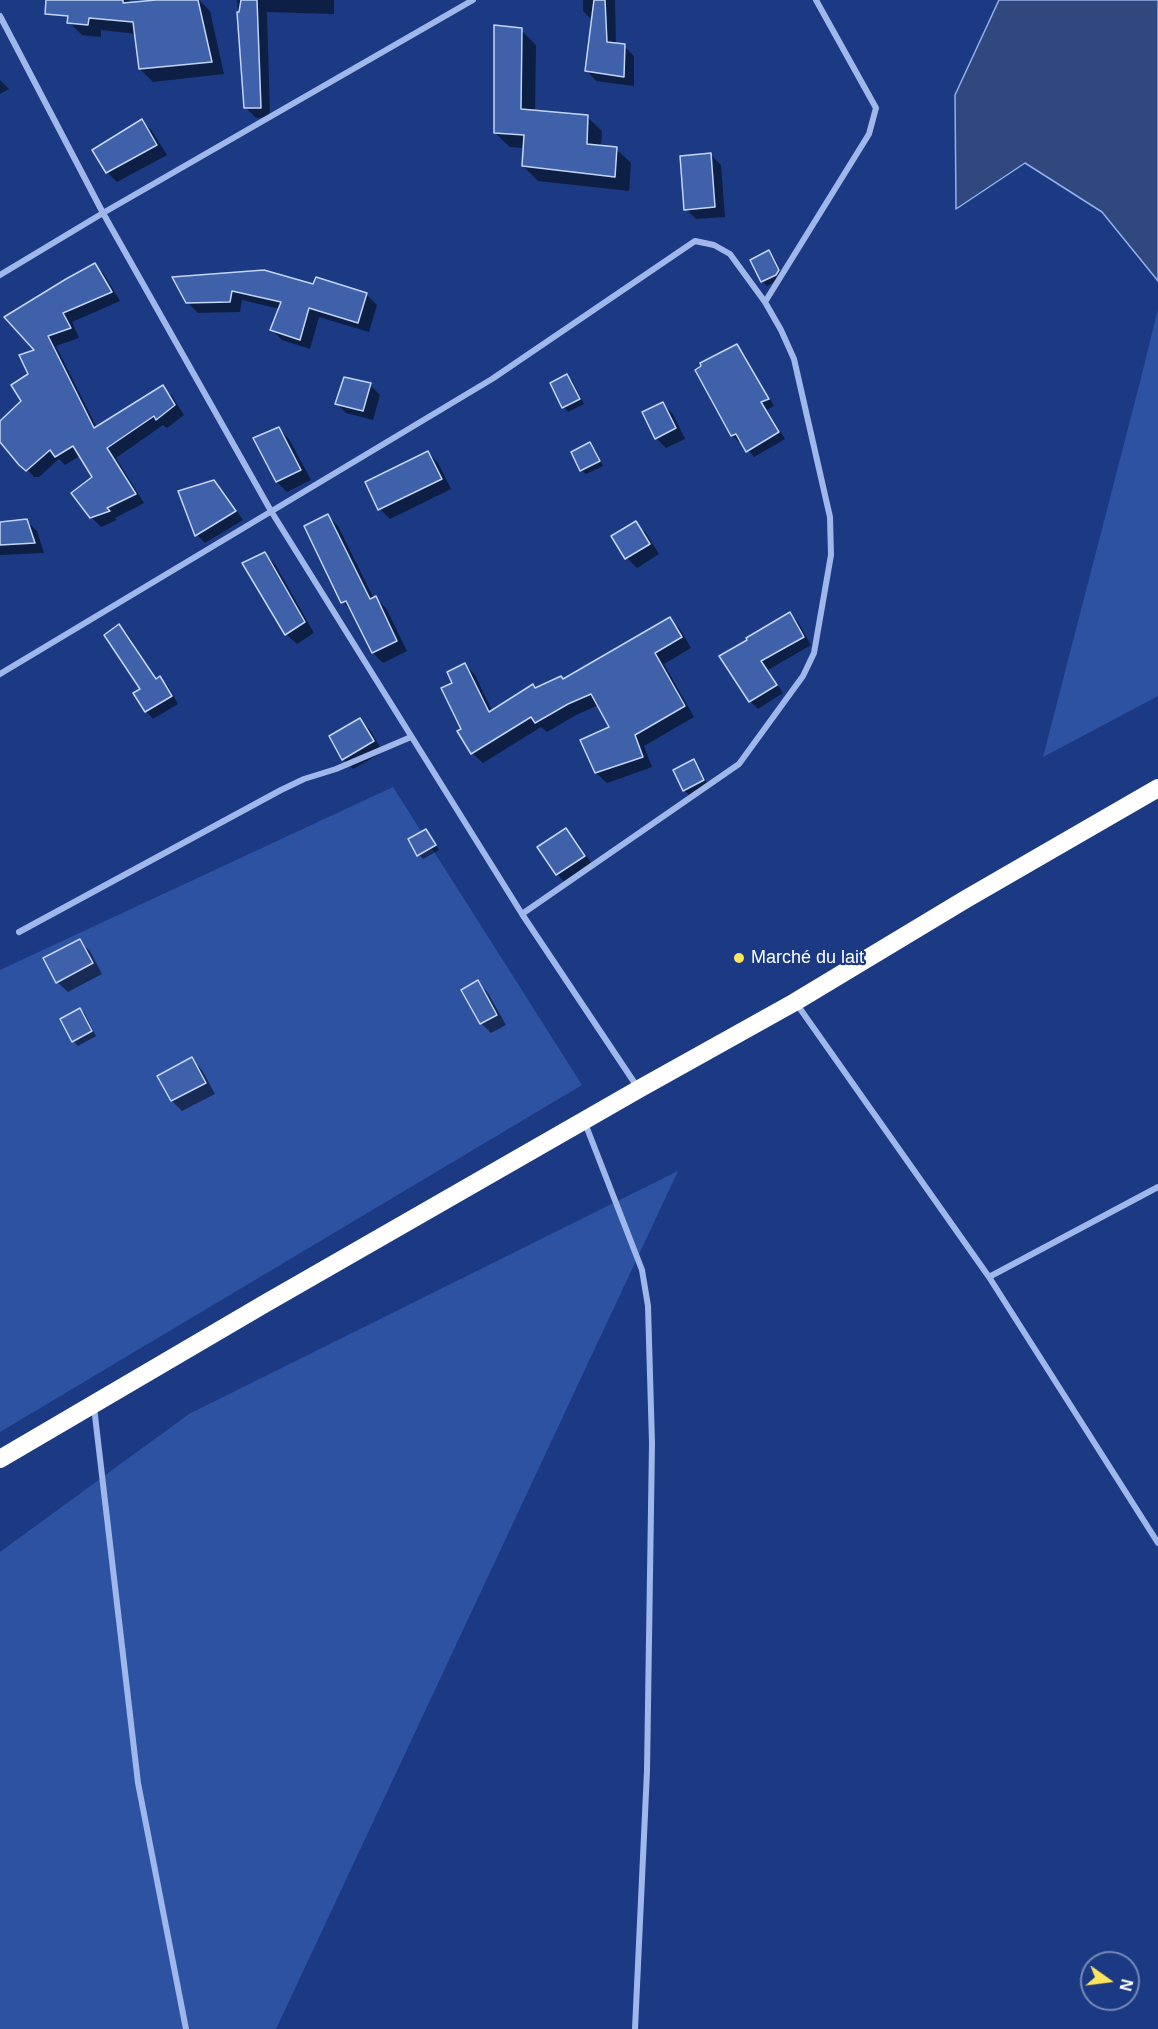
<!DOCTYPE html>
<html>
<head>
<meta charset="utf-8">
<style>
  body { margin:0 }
  #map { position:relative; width:1158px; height:2029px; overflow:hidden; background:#1b3a83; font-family:Helvetica,sans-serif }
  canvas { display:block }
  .north { position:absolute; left:1080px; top:1951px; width:60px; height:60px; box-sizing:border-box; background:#1b3a83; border:2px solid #7689b5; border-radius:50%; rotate:104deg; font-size:16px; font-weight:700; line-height:24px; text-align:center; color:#fff }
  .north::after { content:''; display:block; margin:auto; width:21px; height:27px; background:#fde45c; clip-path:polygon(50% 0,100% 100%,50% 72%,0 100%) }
</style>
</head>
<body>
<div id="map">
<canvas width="1158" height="2029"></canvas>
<div class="north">N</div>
</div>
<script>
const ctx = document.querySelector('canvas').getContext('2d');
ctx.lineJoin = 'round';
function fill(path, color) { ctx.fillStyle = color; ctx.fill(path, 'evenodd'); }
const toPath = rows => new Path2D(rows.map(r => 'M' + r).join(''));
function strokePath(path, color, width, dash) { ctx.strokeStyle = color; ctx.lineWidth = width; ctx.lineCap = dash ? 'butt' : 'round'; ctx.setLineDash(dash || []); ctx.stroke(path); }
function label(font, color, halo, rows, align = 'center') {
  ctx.font = font + ' Helvetica,sans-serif'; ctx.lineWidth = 4.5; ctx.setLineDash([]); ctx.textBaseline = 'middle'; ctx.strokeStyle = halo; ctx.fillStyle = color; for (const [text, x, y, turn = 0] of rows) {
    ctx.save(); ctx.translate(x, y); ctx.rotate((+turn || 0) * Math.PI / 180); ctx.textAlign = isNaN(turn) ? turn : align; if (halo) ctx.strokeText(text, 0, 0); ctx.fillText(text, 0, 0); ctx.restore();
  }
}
fill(toPath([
  [1158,309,1158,696,1043,757,1140,382],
  [393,787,582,1085,0,1432,0,970],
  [678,1171,276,2029,0,2029,0,1552,189,1414]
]), '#2e52a2');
const water = toPath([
  [999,0,1158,0,1158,281,1102,212,1025,163,956,209,955,95,999,0]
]);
fill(water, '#30487e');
strokePath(water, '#92b0ed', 1.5);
fill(toPath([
  [71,0,129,0,133,4,173,0,199,0,210,11,224,74,153,82,140,69,136,34,101,30,101,37,82,35,69,22],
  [237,0,334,0,334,14,267,12,270,117,256,118,246,108],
  [583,0,615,0,616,45,624,46,634,56,634,86,596,81,586,70,593,21,583,11],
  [521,30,536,45,535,112,587,117,602,131,601,147,616,149,631,163,629,191,538,181,523,166,525,148,510,147,495,133],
  [0,80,9,89,0,94],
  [142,121,152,131,167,155,117,182,107,172],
  [711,155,721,165,725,217,696,219,686,209],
  [769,252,774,257,783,275,780,279,767,286,762,281],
  [95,265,104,274,120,301,72,322,79,338,56,346,97,428,162,387,172,396,184,415,167,428,163,425,116,458,144,503,115,518,117,520,101,527,91,517,94,478,80,456,65,465,59,459,39,477,34,477,0,439,0,423,23,402,37,351],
  [264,272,314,286,366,294,377,305,369,332,319,317,310,349,282,340,272,330,280,309,242,300,240,312,198,313,187,302],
  [737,345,743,352,774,406,767,410,785,439,754,457,742,441,739,442,732,435],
  [567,376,572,380,584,404,568,412,564,407,552,383],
  [370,385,380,395,373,420,346,413,336,403],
  [663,404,673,414,685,439,666,448,656,438],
  [279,429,289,439,311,480,287,492,277,482],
  [590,444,595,449,603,466,586,474,581,470],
  [428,452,438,463,451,489,390,519,380,509,367,483],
  [214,482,222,490,243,520,205,543,197,535,180,492],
  [328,516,338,526,374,599,375,598,386,608,407,651,383,663,373,653,353,613,343,602],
  [27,521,37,531,44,553,0,555,0,523],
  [635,523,646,533,659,554,637,568,627,558],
  [265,554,275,564,314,633,297,644,286,634],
  [790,614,798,622,811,645,768,670,783,693,758,709,750,701,722,657],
  [669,618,680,629,691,648,664,664,694,717,644,746,652,767,607,783,596,773,582,741,611,728,599,705,578,714,547,732,541,727,483,763,472,753,459,732,463,729,454,683,465,665,475,675,492,711,535,689,564,680],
  [119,626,127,633,157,680,160,678,168,686,178,704,153,719,146,711,142,689],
  [360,720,370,730,383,752,353,769,343,759],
  [694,761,698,766,708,785,689,795,684,790],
  [426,830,439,850,423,859,419,855],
  [566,830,576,840,594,867,567,885,557,874,539,847],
  [79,941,90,951,102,974,68,992,57,982],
  [478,982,488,993,506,1025,491,1033,481,1023],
  [80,1009,85,1014,96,1036,78,1046,73,1041],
  [192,1059,202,1070,215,1094,182,1111,172,1101]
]), '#0007');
const building = toPath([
  [46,0,123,0,123,3,156,0,198,0,212,62,139,69,133,22,89,18,88,25,67,23,68,16,45,14,46,0],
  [241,0,257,0,261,108,244,108,237,12,239,12,241,0],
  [594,0,605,0,607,42,625,44,624,77,585,71,594,0],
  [494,25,522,28,521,109,588,115,587,144,617,147,615,177,522,166,524,135,494,133,494,25],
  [142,119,157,145,106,173,92,150,142,119],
  [711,153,715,207,684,210,680,156,711,153],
  [769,250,779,270,776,275,761,282,750,260,769,250],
  [95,263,112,292,63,313,71,328,48,336,94,428,163,385,175,405,156,420,154,416,107,448,136,494,107,508,110,511,90,518,71,493,92,477,73,446,55,457,50,450,26,471,19,465,0,442,0,421,21,401,11,385,28,374,19,355,34,350,4,317,66,279,95,263],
  [264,270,313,284,316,277,367,293,358,323,309,308,300,340,270,330,281,302,232,291,230,302,186,303,172,277,264,270],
  [737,344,769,399,761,402,779,432,746,452,736,434,731,436,695,370,701,366,700,363,737,344],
  [567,374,580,399,562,408,550,383,567,374],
  [344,377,371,383,363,411,335,404,344,377],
  [663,402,676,428,655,439,642,412,663,402],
  [279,427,301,470,276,482,253,438,279,427],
  [590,442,600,461,580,471,571,452,590,442],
  [428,451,442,479,378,510,365,482,428,451],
  [214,480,236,511,195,536,178,491,214,480],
  [328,514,370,599,376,596,397,641,372,653,346,601,341,603,304,526,328,514],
  [27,519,35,543,0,545,0,522,27,519],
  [636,521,650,544,625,559,611,536,636,521],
  [265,552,305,622,285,635,242,563,265,552],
  [790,612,804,637,761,661,777,685,749,702,719,656,747,640,746,638,790,612],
  [670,617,682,637,655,653,685,706,635,735,643,757,595,773,580,740,609,727,591,694,568,704,535,723,531,717,471,754,457,731,461,729,441,688,452,683,447,672,465,663,489,712,533,684,535,688,561,676,563,679,670,617],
  [119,624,156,679,160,676,172,696,145,712,133,693,140,689,104,635,119,624],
  [360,718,374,741,342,760,329,736,360,718],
  [694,759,704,780,683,791,673,770,694,759],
  [566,828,585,856,556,875,537,847,566,828],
  [426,829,436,845,417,856,408,839,426,829],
  [80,939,93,963,56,983,43,958,80,939],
  [478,980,497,1015,480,1024,461,990,478,980],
  [80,1008,92,1031,72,1042,60,1019,80,1008],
  [192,1057,206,1083,171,1101,157,1076,192,1057]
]);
fill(building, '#3e61aa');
strokePath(building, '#c4d5f8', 1.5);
strokePath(toPath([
  [0,16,103,213,271,511,522,914,638,1088],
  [0,275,103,213,473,0],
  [765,302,869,134,876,108,816,0],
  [0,674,492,379,695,241,714,245,730,254,765,302,781,330,794,359,830,517,831,555,814,653,803,676,739,764,522,914],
  [19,932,281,790,304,779,336,769,411,737],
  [796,1003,989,1277,1158,1543],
  [585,1123,642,1270,648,1306,652,1443,647,1771,635,2029],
  [989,1277,1158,1187],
  [94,1407,138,1783,186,2029]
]), '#9fb7eb', 6);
strokePath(toPath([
  [0,1459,266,1303,639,1089,795,1002,966,899,1158,788]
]), '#fff', 18);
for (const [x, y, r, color] of [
  [739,958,6,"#fde45c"]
]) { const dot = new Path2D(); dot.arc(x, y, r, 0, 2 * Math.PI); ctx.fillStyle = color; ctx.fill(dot); strokePath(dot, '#1b3a83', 2); }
label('18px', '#fff', '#1b3a83', [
  ["Marché du lait",751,958]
], 'left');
</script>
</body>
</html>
